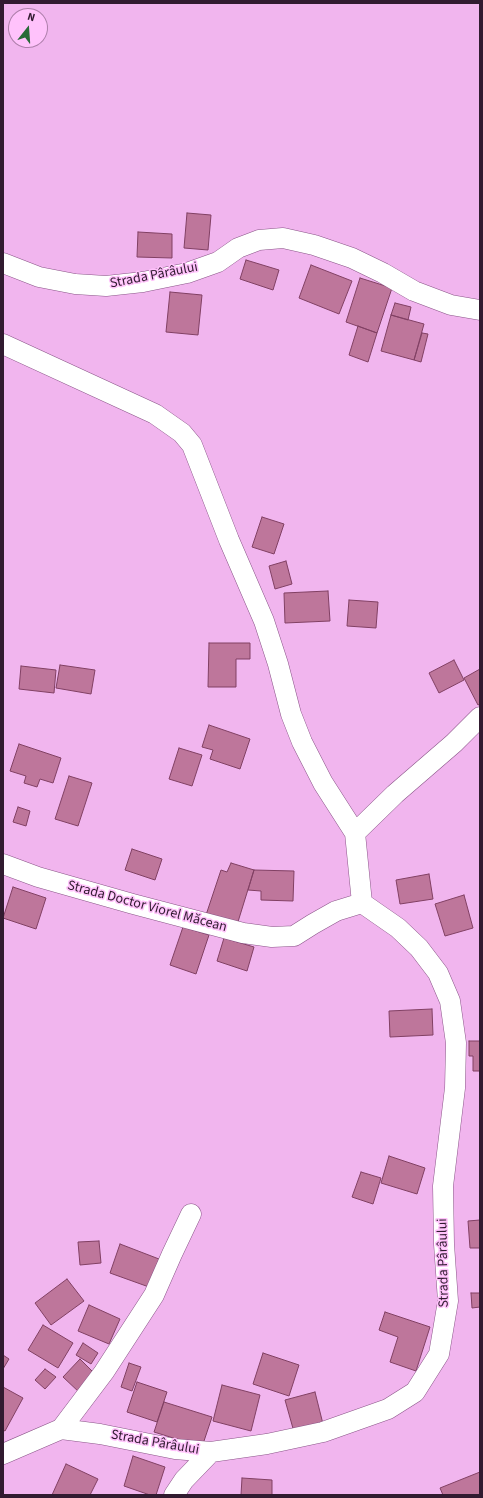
<!DOCTYPE html>
<html>
<head>
<meta charset="utf-8">
<style>
  body { margin:0 }
  #map { position:relative; width:483px; height:1498px; overflow:hidden; background:#f1b5ee; font-family:"Source Sans 3",sans-serif }
  canvas { display:block }
  .frame { position:absolute; inset:0; border:4px solid #311b30; pointer-events:none }
  .north { position:absolute; left:8px; top:8px; width:40px; height:40px; box-sizing:border-box; background:#ffc2fb; border:1px solid #ad7faa; border-radius:50%; rotate:17deg; font-size:11px; font-weight:700; line-height:16px; text-align:center; color:#311b30 }
  .north::after { content:''; display:block; margin:auto; width:14px; height:18px; background:#276b37; clip-path:polygon(50% 0,100% 100%,50% 72%,0 100%) }
</style>
</head>
<body>
<div id="map">
<canvas width="483" height="1498"></canvas>
<div class="frame"></div>
<div class="north">N</div>
</div>
<script>
const ctx = document.querySelector('canvas').getContext('2d');
ctx.lineJoin = 'round';
function fill(path, color) { ctx.fillStyle = color; ctx.fill(path, 'evenodd'); }
const toPath = rows => new Path2D(rows.map(r => 'M' + r).join(''));
function strokePath(path, color, width, dash) { ctx.strokeStyle = color; ctx.lineWidth = width; ctx.lineCap = dash ? 'butt' : 'round'; ctx.setLineDash(dash || []); ctx.stroke(path); }
function label(font, color, halo, rows, align = 'center') {
  ctx.font = font + ' "Source Sans 3",sans-serif'; ctx.lineWidth = 3; ctx.setLineDash([]); ctx.textBaseline = 'middle'; ctx.strokeStyle = halo; ctx.fillStyle = color; for (const [text, x, y, turn = 0] of rows) {
    ctx.save(); ctx.translate(x, y); ctx.rotate((+turn || 0) * Math.PI / 180); ctx.textAlign = isNaN(turn) ? turn : align; if (halo) ctx.strokeText(text, 0, 0); ctx.fillText(text, 0, 0); ctx.restore();
  }
}
const building = toPath([
  [187,213,211,215,208,250,184,248,187,213],
  [138,232,172,234,172,258,137,257,138,232],
  [246,260,279,270,273,290,240,279,246,260],
  [311,265,352,281,339,314,299,298,311,265],
  [360,278,392,288,377,333,346,322,360,278],
  [170,292,202,295,198,335,166,332,170,292],
  [395,303,411,307,408,320,391,315,395,303],
  [391,315,424,324,414,360,381,351,391,315],
  [358,326,377,333,368,362,349,355,358,326],
  [422,333,428,334,421,362,414,360,422,333],
  [262,517,284,524,274,554,252,547,262,517],
  [286,561,292,584,275,589,269,566,286,561],
  [328,591,330,621,285,623,284,593,328,591],
  [349,600,378,602,376,628,347,626,349,600],
  [209,643,250,643,250,659,236,659,236,687,208,687,209,643],
  [454,660,464,680,439,693,429,673,454,660],
  [60,665,95,670,91,694,56,688,60,665],
  [21,666,56,670,54,693,19,689,21,666],
  [480,669,480,704,478,705,464,678,480,669],
  [209,725,250,739,240,769,210,759,213,750,202,747,209,725],
  [19,744,61,758,53,783,40,779,37,787,24,783,26,776,10,771,19,744],
  [179,748,202,755,192,786,169,779,179,748],
  [69,776,92,783,78,826,55,819,69,776],
  [18,807,30,811,26,826,13,822,18,807],
  [132,849,162,859,155,880,125,870,132,849],
  [231,863,254,870,237,925,206,915,221,870,227,872,231,863],
  [254,870,294,871,293,901,261,900,261,891,248,890,254,870],
  [429,874,433,899,400,904,396,880,429,874],
  [13,887,46,898,36,929,3,918,13,887],
  [464,895,473,928,445,936,435,904,464,895],
  [183,927,209,935,196,974,170,965,183,927],
  [224,938,254,947,247,971,217,961,224,938],
  [432,1009,433,1035,390,1037,389,1011,432,1009],
  [469,1041,480,1041,480,1071,473,1071,473,1056,469,1056,469,1041],
  [389,1156,425,1168,417,1194,381,1183,389,1156],
  [361,1172,381,1178,373,1204,352,1197,361,1172],
  [480,1220,480,1248,470,1248,468,1221,480,1220],
  [99,1241,101,1263,80,1265,78,1242,99,1241],
  [120,1244,159,1259,149,1287,110,1273,120,1244],
  [67,1279,84,1301,51,1325,35,1303,67,1279],
  [471,1293,480,1293,480,1307,472,1308,471,1293],
  [89,1305,120,1319,109,1344,78,1331,89,1305],
  [385,1312,430,1327,416,1371,390,1362,398,1337,379,1330,385,1312],
  [43,1325,73,1343,58,1368,28,1350,43,1325],
  [83,1343,98,1353,91,1364,76,1355,83,1343],
  [263,1353,299,1365,289,1396,253,1384,263,1353],
  [3,1355,9,1359,3,1369,3,1355],
  [80,1359,97,1376,80,1393,63,1377,80,1359],
  [129,1363,141,1367,132,1391,121,1387,129,1363],
  [45,1369,56,1377,45,1389,35,1380,45,1369],
  [137,1382,167,1392,157,1422,127,1412,137,1382],
  [222,1385,260,1395,251,1431,213,1421,222,1385],
  [3,1387,23,1398,5,1431,3,1430,3,1387],
  [315,1392,323,1424,294,1432,285,1400,315,1392],
  [164,1402,212,1417,202,1447,154,1432,164,1402],
  [133,1456,165,1467,156,1495,150,1495,124,1486,133,1456],
  [66,1464,98,1479,90,1495,52,1495,66,1464],
  [480,1472,480,1495,443,1495,440,1488,480,1472],
  [242,1478,272,1480,272,1495,241,1495,242,1478]
]);
fill(building, '#be769b');
strokePath(building, '#814063', 1);
const minor = toPath([
  [3,263,39,277,75,284,106,286,143,282,187,273,218,262,238,248,259,240,283,238,314,245,352,258,383,273,414,291,451,305,480,310],
  [3,344,155,414,182,433,192,445,229,540,264,621,278,664,291,714,302,742,323,783,355,833],
  [3,864,38,877,133,904,243,933,272,937,294,936,313,924,336,911,362,903],
  [362,903,355,833,395,794,454,743,480,717],
  [61,1429,104,1372,154,1295,172,1254,191,1214],
  [3,1454,61,1429,100,1434,175,1449,211,1452,267,1444,323,1432,388,1409,415,1392,439,1354,448,1301,444,1244,443,1186,455,1088,456,1043,450,1001,438,973,419,948,398,928,362,903],
  [174,1495,184,1480,211,1452]
]);
strokePath(minor, '#8a5588', 21);
strokePath(minor, '#fff', 20);
label('14px', '#311b30', '#ffc2fb', [
  ["Strada Pârâului",154,276,-11],
  ["Strada Doctor Viorel Măcean",147,907,15],
  ["Strada Pârâului",444,1263,-91],
  ["Strada Pârâului",155,1443,10]
]);
</script>
</body>
</html>
